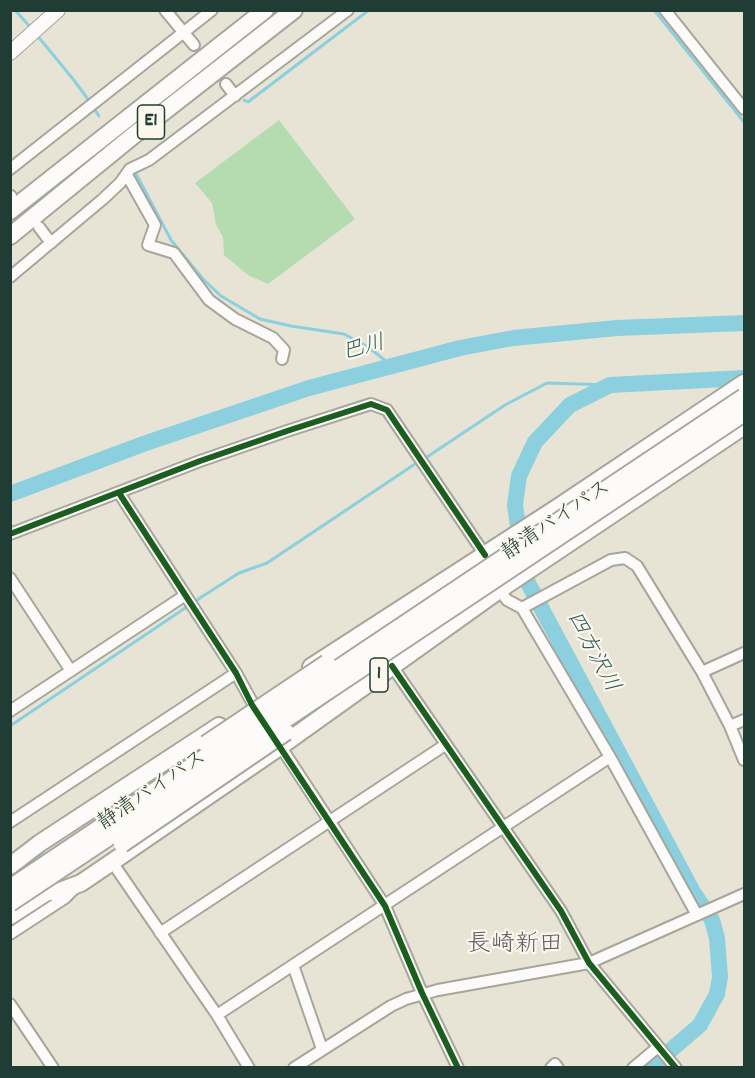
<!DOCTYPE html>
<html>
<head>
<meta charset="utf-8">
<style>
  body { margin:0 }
  #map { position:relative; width:755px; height:1078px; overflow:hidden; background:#e8e4d5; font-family:Dekko,sans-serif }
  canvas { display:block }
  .frame { position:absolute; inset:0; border:12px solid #1f3d34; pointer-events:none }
</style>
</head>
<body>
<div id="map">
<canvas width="755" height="1078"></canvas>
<div class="frame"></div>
</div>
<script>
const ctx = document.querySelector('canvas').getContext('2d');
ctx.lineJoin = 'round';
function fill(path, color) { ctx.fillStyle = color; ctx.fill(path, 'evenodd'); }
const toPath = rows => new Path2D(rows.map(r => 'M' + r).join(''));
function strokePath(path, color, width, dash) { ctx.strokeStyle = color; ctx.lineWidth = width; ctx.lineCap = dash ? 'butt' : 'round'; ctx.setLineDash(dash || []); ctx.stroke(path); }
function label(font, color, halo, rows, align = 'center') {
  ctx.font = font + ' Dekko,"Klee One",sans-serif'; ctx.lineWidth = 4.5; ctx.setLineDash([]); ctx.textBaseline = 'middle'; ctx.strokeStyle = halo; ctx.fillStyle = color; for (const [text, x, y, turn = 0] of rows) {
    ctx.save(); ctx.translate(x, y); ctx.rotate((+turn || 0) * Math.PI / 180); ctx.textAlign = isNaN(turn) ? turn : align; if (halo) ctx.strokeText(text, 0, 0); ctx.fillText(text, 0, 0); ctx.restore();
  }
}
fill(toPath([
  [279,120,355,219,268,284,248,275,224,255,223,237,216,225,212,203,195,183]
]), '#b5dcb0');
strokePath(toPath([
  [15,10,32,29],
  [173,10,186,27],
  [654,10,744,122],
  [36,34,73,79,90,102],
  [244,100,248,102,369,10],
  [93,107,99,116],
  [134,170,171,240,203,279,221,296,260,319,291,326,344,334,368,347,391,365],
  [424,459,505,405,547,383,610,385],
  [10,726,200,598,239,573,267,563,418,462]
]), '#8ccfde', 3);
strokePath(toPath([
  [10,494,146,443,309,388,460,348,513,338,617,328,744,323],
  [650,1068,700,1025,717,994,720,977,717,938,712,920,693,892,528,583,524,571,515,505,519,476,535,442,570,405,610,385,744,378]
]), '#8ccfde', 16);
const minor = toPath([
  [165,10,194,45],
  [665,10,744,109],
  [226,84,235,96],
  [10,169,212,10],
  [127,175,155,225,148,245,174,253,209,300,235,319,273,338,284,350,282,359],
  [10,196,11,196],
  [39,227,51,243],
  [10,277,103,199,120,183,130,169,149,160,348,10],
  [119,493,236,673,258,713],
  [10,534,200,461,290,430,371,404,387,410,485,555],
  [10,578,71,671],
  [497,587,507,600,522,608,610,757,697,915],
  [522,608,611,560,625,558,637,566,702,672,730,726,744,760],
  [392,666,561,911,589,963,676,1068],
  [702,672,744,653],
  [10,711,184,596],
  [730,726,744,720],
  [277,741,385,906,422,993,458,1068],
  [10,822,236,673],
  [112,862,217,1015,249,1068],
  [160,933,445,745],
  [10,934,65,898,74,889],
  [293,965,322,1049],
  [10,1004,53,1068],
  [217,1015,610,757],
  [294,1068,391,1006,406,999,438,990,589,963,744,894],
  [551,1068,555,1064,558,1068],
  [633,1068,658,1047]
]);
const major = toPath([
  [10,53,58,10]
]);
const highway = toPath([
  [10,211,265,10],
  [10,236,134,135,294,10],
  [311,667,557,508,744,383],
  [10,866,40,843,219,726],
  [10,916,47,892,57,892,81,883,112,862,281,746,499,590,744,426]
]);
strokePath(minor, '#a5a69c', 14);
strokePath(major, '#a5a69c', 16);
strokePath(highway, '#a5a69c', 20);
strokePath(minor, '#fcfbf9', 10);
strokePath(major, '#fcfbf9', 14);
strokePath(highway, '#fcfbf9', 16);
const highwayBridge = toPath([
  [206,744,327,663],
  [122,844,286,732],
  [10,888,744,397],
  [10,903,744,413]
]);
strokePath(highwayBridge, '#a5a69c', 20, []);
strokePath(highwayBridge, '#fcfbf9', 16);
strokePath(toPath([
  [119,493,236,673,252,705,385,906,422,993,458,1068],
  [10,534,200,461,290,430,371,404,387,410,485,555],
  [392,666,561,911,589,963,676,1068]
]), '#1b5e20', 6);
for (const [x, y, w] of [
  [151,122,27],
  [379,675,18]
]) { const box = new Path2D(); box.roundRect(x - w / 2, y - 17, w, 34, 4.5); ctx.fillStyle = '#fbf7ec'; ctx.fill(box); strokePath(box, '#1f3d34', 1.5); }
label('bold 20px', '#1f3d34', null, [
  ["E1",151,122],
  ["1",379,675]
]);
label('21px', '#1f3d34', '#fbf7ec', [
  ["静清バイパス",557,522,-34],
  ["静清バイパス",153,792,-34]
]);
label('italic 22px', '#305f60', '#fbf7ec', [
  ["巴川",364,350,-15],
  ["四方沢川",591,653,62]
]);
label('24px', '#635b65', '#fbf7ec', [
  ["長崎新田",515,947]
]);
</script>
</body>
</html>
